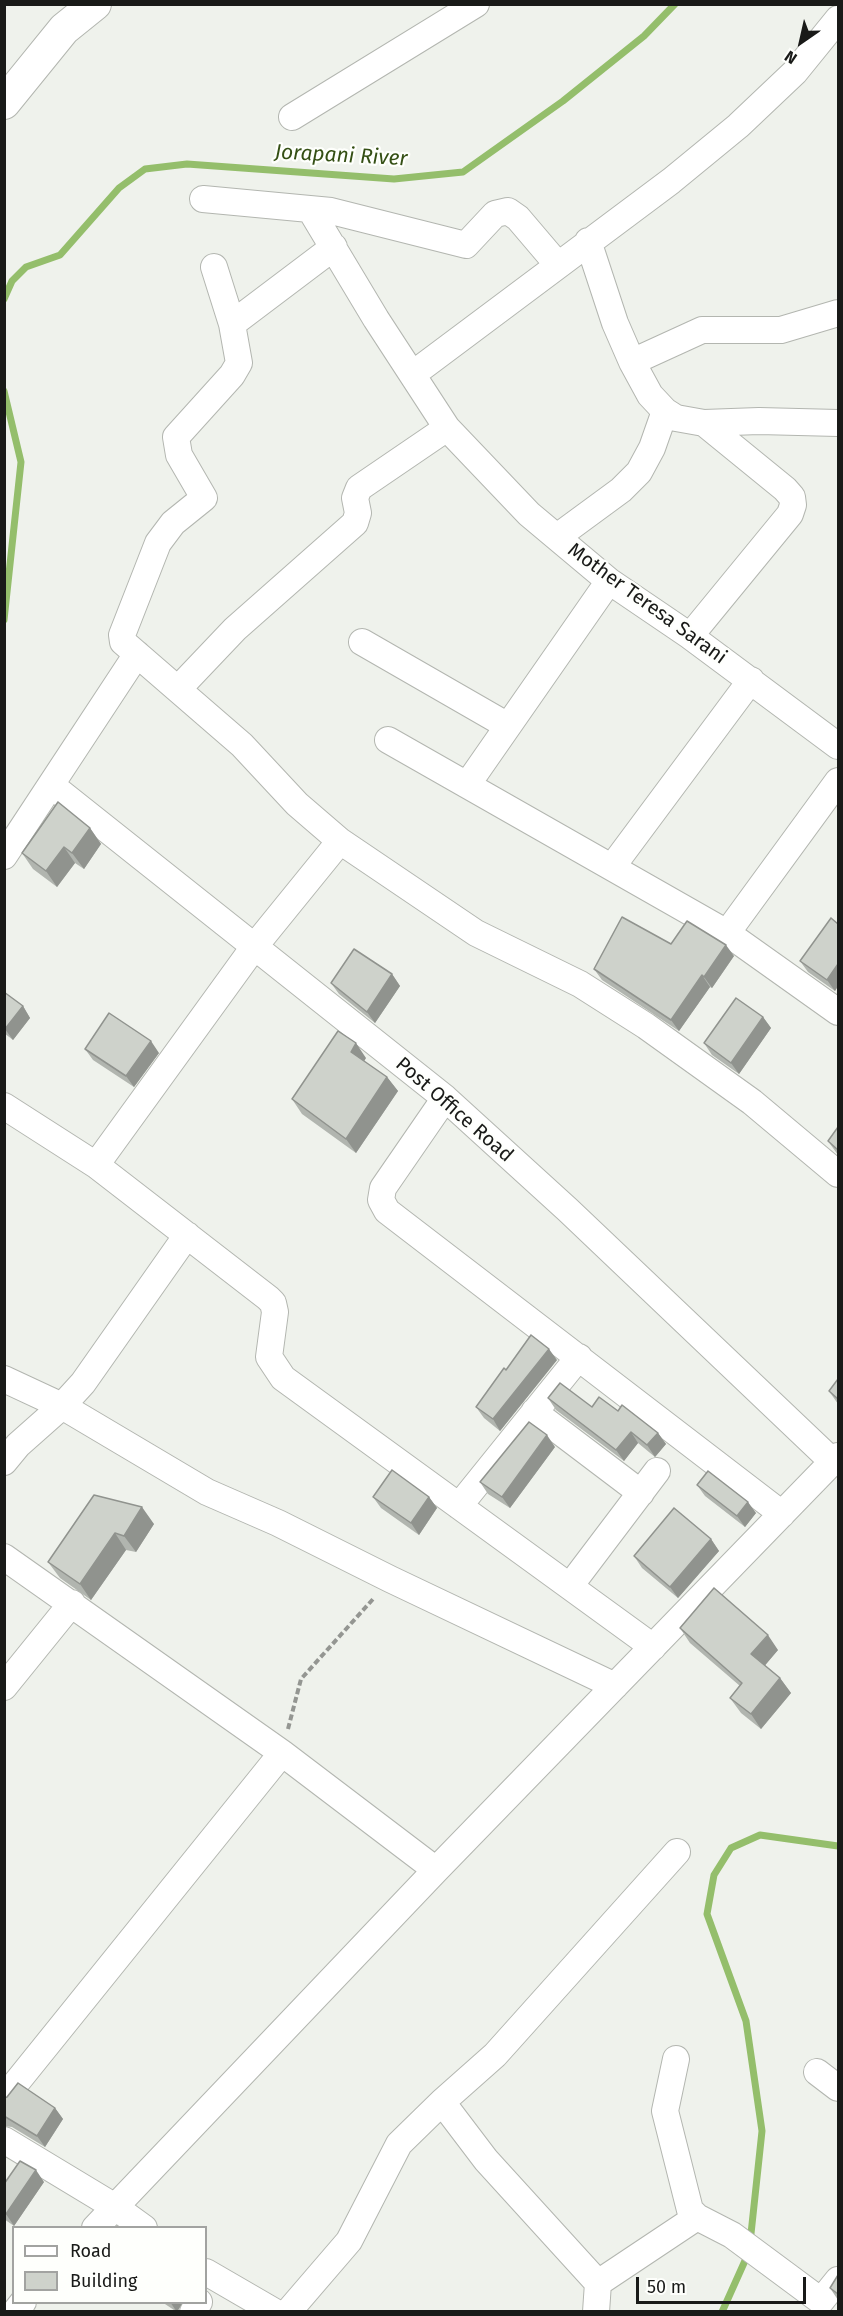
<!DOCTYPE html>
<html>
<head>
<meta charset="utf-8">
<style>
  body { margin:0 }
  #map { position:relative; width:843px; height:2316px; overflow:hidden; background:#eff2ec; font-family:"Fira Sans",sans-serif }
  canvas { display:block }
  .frame { position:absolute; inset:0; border:6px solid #191a18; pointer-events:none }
  .legend { position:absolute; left:12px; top:2226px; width:195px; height:78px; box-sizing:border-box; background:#fefffc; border:2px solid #a2a3a1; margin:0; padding:8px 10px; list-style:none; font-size:18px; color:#191a18 }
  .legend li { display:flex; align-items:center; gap:12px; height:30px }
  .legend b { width:30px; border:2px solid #a2a3a1 }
  .north { position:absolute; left:771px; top:12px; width:60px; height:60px; -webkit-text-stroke:4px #fefffc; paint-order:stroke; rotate:214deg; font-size:16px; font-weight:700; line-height:24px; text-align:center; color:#191a18 }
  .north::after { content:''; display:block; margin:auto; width:21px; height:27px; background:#191a18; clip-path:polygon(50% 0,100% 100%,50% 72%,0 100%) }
  .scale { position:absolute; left:636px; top:2277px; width:170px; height:27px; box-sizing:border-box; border:3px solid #191a18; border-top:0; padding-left:8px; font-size:18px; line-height:21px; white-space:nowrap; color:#191a18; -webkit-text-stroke:4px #fefffc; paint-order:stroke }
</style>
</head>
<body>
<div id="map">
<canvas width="843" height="2316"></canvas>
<div class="frame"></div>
<ul class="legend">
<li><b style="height:8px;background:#fff"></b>Road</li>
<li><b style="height:16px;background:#ced2cb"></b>Building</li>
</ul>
<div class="north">N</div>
<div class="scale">50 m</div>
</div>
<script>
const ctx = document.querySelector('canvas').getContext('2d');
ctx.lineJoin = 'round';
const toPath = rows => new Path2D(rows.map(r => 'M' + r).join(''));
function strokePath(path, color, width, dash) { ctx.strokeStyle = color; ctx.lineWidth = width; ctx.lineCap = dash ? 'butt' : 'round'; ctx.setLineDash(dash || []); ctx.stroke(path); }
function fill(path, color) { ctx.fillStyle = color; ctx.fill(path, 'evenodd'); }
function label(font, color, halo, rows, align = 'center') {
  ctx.font = font + ' "Fira Sans",sans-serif'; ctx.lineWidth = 4.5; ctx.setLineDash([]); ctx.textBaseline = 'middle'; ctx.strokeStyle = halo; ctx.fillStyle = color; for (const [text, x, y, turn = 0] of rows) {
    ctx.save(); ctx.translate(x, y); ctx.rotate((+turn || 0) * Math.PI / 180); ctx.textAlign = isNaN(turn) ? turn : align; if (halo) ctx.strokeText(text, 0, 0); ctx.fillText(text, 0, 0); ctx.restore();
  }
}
strokePath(toPath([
  [4,299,12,281,26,267,60,255,119,188,145,169,187,164,394,179,463,172,563,101,644,36,675,4],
  [4,391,21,462,4,620],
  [750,2243,762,2131,746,2021,707,1914,714,1875,731,1848,760,1835,838,1846],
  [722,2312,748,2254]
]), '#94be6b', 7);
const minor = toPath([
  [292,117,476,4],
  [203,199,331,211,466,245,495,214,508,211,518,218,558,265],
  [310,209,376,319,447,428,529,514,609,581,690,636,838,746],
  [588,241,615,323,632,362,650,395,665,411,676,418,704,423,759,421,838,423],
  [214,267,232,324,239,363,232,375,176,437,179,455,204,498,173,523,158,543,122,635,123,642,242,745,297,804,340,841,476,933,580,984,646,1026,752,1102,838,1174],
  [232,324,334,247],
  [632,362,702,330,781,330,838,313],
  [413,374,671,181,738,126,795,72,838,19],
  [557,537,621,490,639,472,652,448,665,411],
  [690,636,790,514,793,505,792,497,785,489,704,423],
  [362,642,508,726],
  [178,689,235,629,355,523,358,513,355,498,359,488,447,428],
  [388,740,727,933,838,1012],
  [51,785,445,1098,568,1210,833,1462],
  [467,785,609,581],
  [4,856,137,654],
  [612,867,751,680],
  [727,933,838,781],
  [445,1098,383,1188,381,1200,387,1211,782,1514],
  [4,1106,96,1165,268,1298,273,1303,275,1312,269,1357,283,1378,653,1647],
  [96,1165,254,947,340,841],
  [4,1379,62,1406,207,1492,278,1523,390,1579,615,1686],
  [534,1412,641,1493],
  [4,1462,18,1445,62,1406,83,1383,187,1235],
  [459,1506,579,1357],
  [4,1557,282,1753,436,1870],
  [570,1586,657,1471],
  [4,1687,72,1603],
  [676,2059,665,2111,690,2210,697,2217,732,2235,821,2301,838,2280],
  [817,2072,838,2088],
  [4,2098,282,1753],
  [442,2102,486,2160,598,2283,596,2312],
  [4,2140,115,2207,144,2228],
  [95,2228,436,1870,838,1456],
  [206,2272,275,2312],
  [598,2283,697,2217],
  [15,2312,23,2302],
  [193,2312,199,2302],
  [288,2312,349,2241,399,2144,442,2102,495,2055,677,1852]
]);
const tertiary = toPath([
  [4,103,64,29,95,4]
]);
strokePath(minor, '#b3b6b0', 28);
strokePath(tertiary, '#b3b6b0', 34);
strokePath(toPath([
  [288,1729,301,1679,374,1598]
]), '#949692', 4, [6, 3]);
strokePath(minor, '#fff', 26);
strokePath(tertiary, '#fff', 32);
fill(toPath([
  [90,828,101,844,84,869,75,863,57,887,33,869,22,853],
  [838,924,838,986,835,991,808,972,800,961],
  [671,944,734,956,712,988,710,987,679,1031,602,980,594,969],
  [392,974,400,986,375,1023,339,994,331,983],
  [4,992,23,1006,30,1018,13,1040,4,1033],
  [763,1017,771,1028,739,1074,712,1055,704,1043],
  [85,1049,159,1053,134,1087,93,1060],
  [366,1058,364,1061,387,1077,398,1091,356,1153,302,1114,292,1099],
  [838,1127,838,1155,828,1141],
  [557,1360,500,1431,484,1418,476,1407,506,1370],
  [838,1379,838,1404,829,1391],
  [548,1398,618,1411,658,1433,666,1444,655,1457,638,1443,624,1461,556,1410],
  [555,1447,510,1508,488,1494,480,1482],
  [697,1485,756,1513,745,1527,705,1496],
  [94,1495,154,1524,136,1552,126,1550,91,1600,60,1578,48,1562],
  [373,1497,429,1497,437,1508,419,1535,381,1508],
  [711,1539,719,1551,678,1598,642,1568,634,1556],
  [680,1628,778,1650,765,1665,780,1678,791,1693,761,1729,741,1713,730,1698,740,1686,690,1643],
  [4,2098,55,2108,63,2119,45,2147,12,2127,4,2126],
  [44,2182,14,2226,4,2219,4,2184],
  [838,2275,838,2300,830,2288],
  [162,2302,183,2302,177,2312]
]), '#b1b5af');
fill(toPath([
  [90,828,101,844,84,869,72,853],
  [64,847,75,863,57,887,46,871],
  [726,945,734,956,712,988,704,977],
  [838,964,838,986,835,991,827,980],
  [392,974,400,986,375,1023,367,1012],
  [702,975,710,987,679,1031,671,1020],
  [23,1006,30,1018,13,1040,5,1029],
  [763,1017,771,1028,739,1074,731,1063],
  [151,1041,159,1053,134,1087,126,1076],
  [356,1043,366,1058,361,1066,351,1052],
  [387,1077,398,1091,356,1153,346,1139],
  [549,1349,557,1360,500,1431,493,1419],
  [631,1432,638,1443,624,1461,616,1450],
  [658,1433,666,1444,655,1457,647,1445],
  [547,1435,555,1447,510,1508,502,1497],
  [429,1497,437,1508,419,1535,411,1523],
  [748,1502,756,1513,745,1527,737,1516],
  [142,1507,154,1524,136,1552,124,1536],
  [115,1533,126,1550,91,1600,80,1584],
  [711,1539,719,1551,678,1598,670,1587],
  [768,1635,778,1650,762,1669,751,1654],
  [780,1678,791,1693,761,1729,751,1714],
  [55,2108,63,2119,45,2147,37,2136],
  [36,2170,44,2182,14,2226,6,2214],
  [170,2302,183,2302,177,2312]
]), '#90938e');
const building = toPath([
  [58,802,90,828,72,853,64,847,46,871,22,853,58,802],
  [622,917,671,944,687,921,726,945,704,977,702,975,671,1020,594,969,622,917],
  [831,918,838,924,838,964,827,980,800,961,831,918],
  [354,949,392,974,367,1012,331,983,354,949],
  [4,992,23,1006,5,1029,4,1028,4,992],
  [736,998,763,1017,731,1063,704,1043,736,998],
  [109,1013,151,1041,126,1076,85,1049,109,1013],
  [338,1031,356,1043,351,1052,387,1077,346,1139,292,1099,338,1031],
  [838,1127,838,1150,828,1141,838,1127],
  [531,1335,549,1349,493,1419,476,1407,504,1368,506,1370,531,1335],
  [838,1379,838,1399,829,1391,838,1379],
  [560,1383,592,1407,599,1397,618,1411,622,1405,658,1433,647,1445,631,1432,616,1450,548,1398,560,1383],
  [529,1422,547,1435,502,1497,480,1482,529,1422],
  [392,1470,429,1497,411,1523,373,1497,392,1470],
  [708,1471,748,1502,737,1516,697,1485,708,1471],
  [94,1495,142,1507,124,1536,115,1533,80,1584,48,1562,94,1495],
  [674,1508,711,1539,670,1587,634,1556,674,1508],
  [714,1588,768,1635,751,1654,780,1678,751,1714,730,1698,742,1683,680,1628,714,1588],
  [18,2083,55,2108,37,2136,4,2116,4,2098,7,2097,18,2083],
  [20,2161,36,2170,6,2214,4,2213,4,2184,20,2161],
  [838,2275,838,2294,830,2288,838,2275]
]);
fill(building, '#ced2cb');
strokePath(building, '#90938e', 1.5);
label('20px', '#191a18', '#fefffc', [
  ["Mother Teresa Sarani",647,604,36],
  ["Post Office Road",454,1110,41]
]);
label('italic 21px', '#344f14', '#fefffc', [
  ["Jorapani River",341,156,3]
]);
</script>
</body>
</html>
